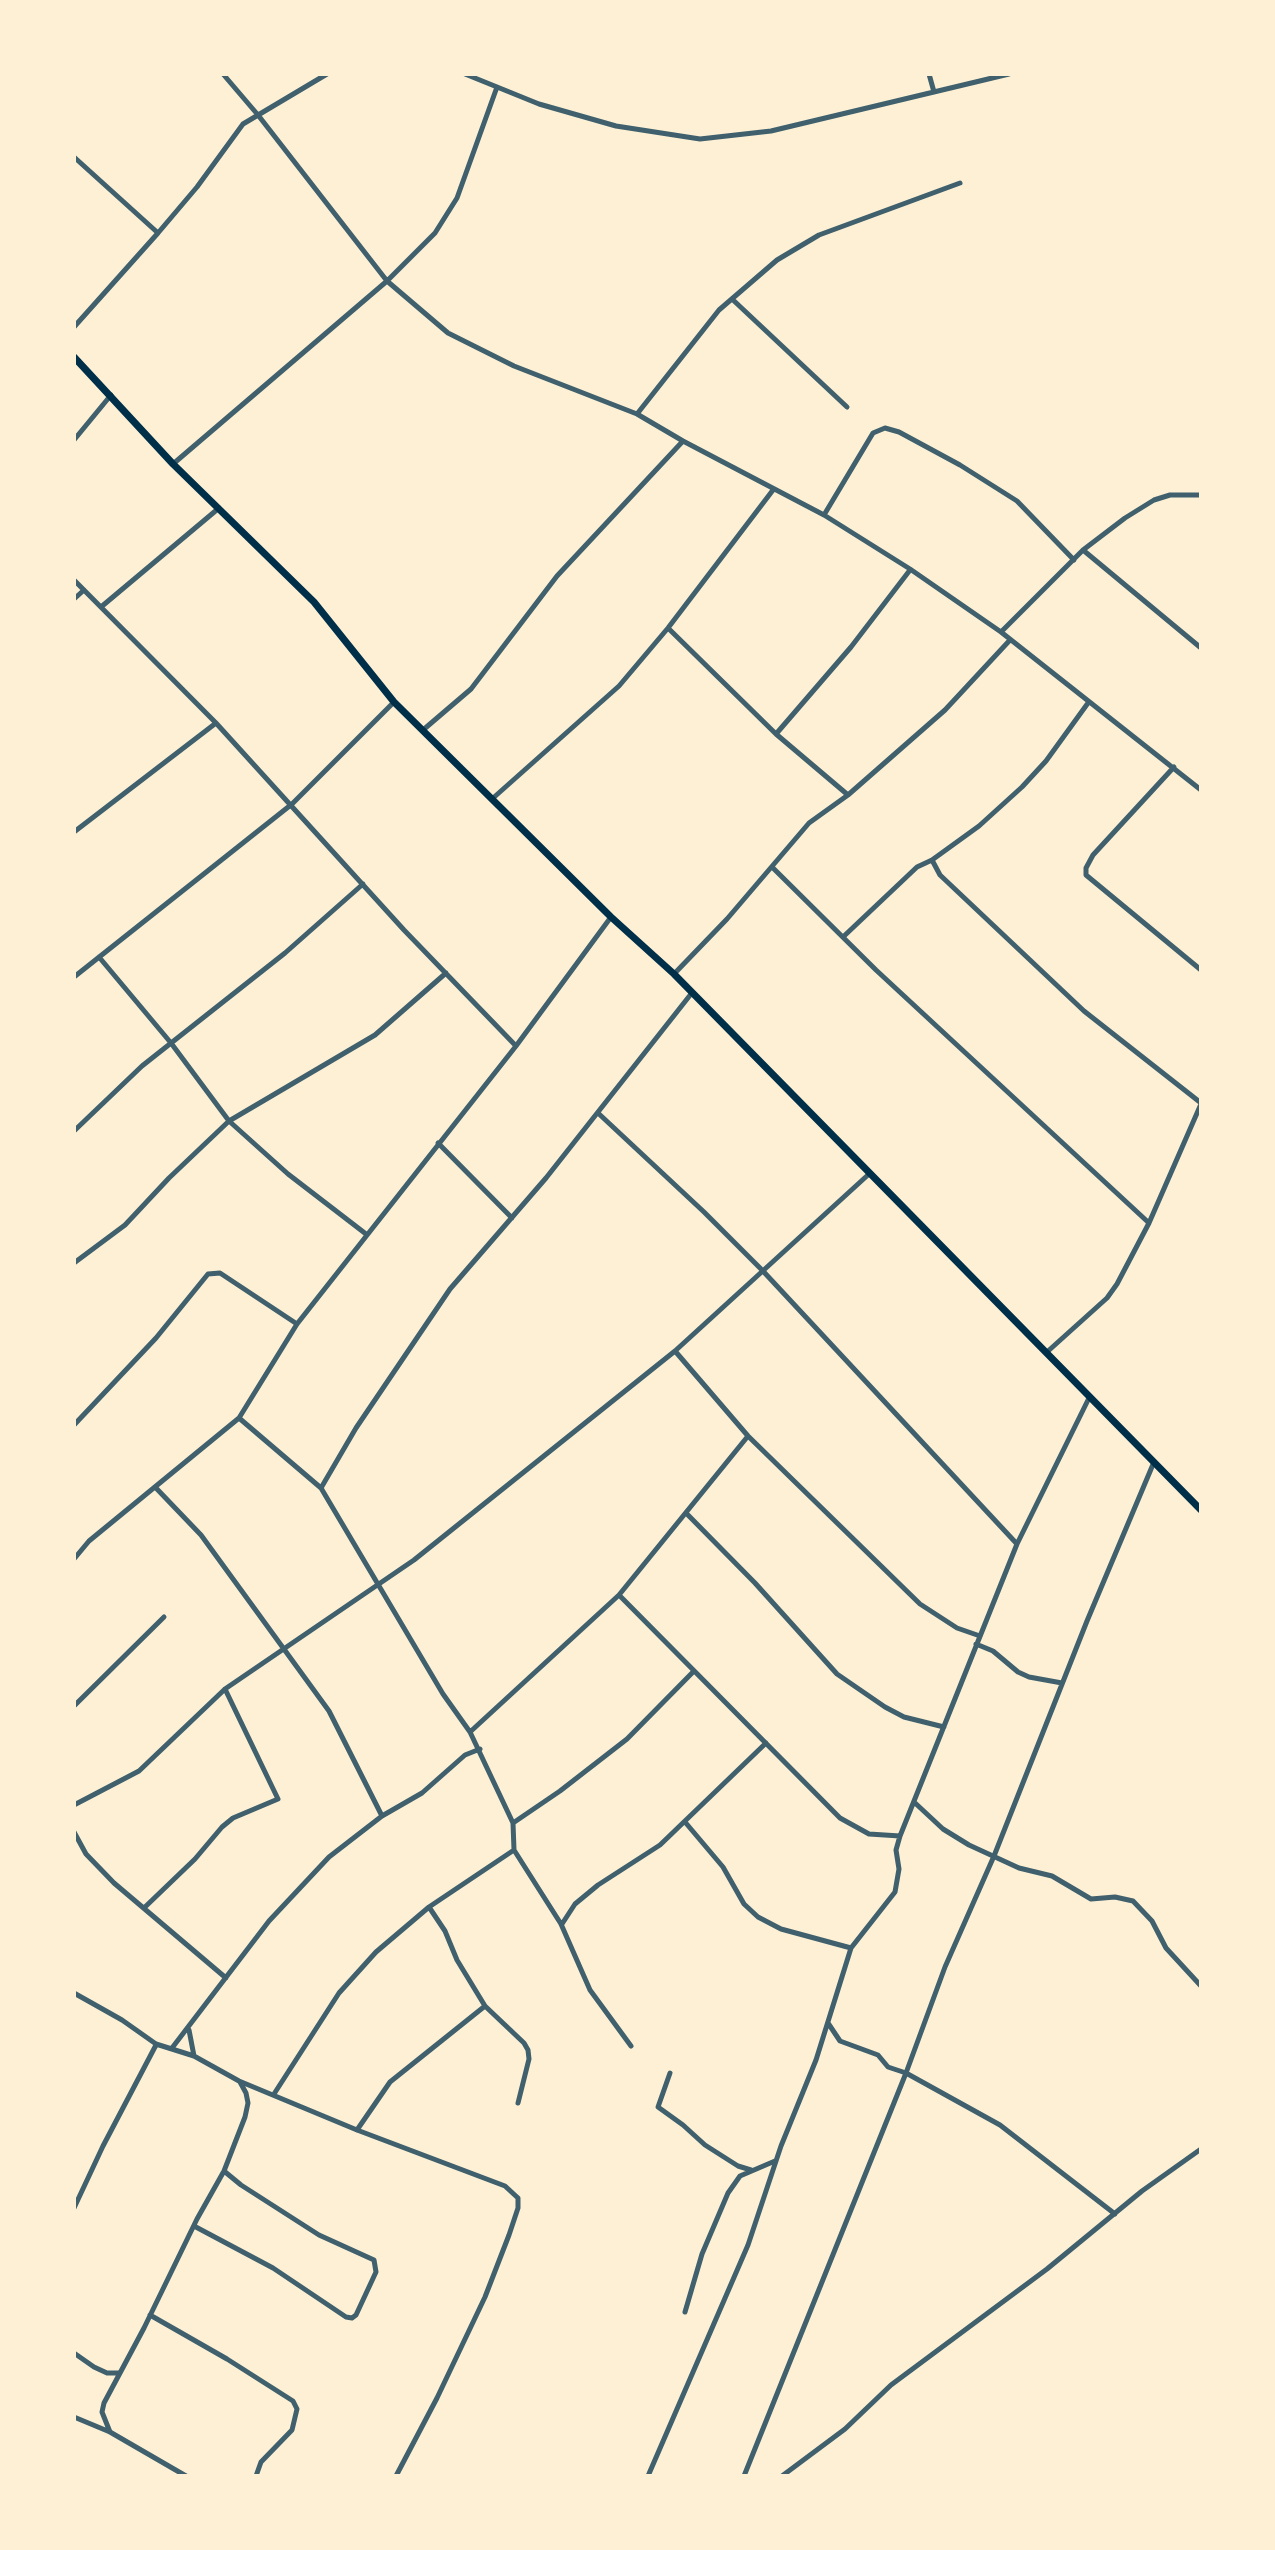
<!DOCTYPE html>
<html>
<head>
<meta charset="utf-8">
<style>
  body { margin:0 }
  #map { position:relative; width:1275px; height:2550px; overflow:hidden; background:#fdf0d5; font-family:"PT Sans",sans-serif }
  canvas { display:block }
  .frame { position:absolute; inset:0; border:76px solid #fdf0d5; pointer-events:none }
</style>
</head>
<body>
<div id="map">
<canvas width="1275" height="2550"></canvas>
<div class="frame"></div>
</div>
<script>
const ctx = document.querySelector('canvas').getContext('2d');
ctx.lineJoin = 'round';
const toPath = rows => new Path2D(rows.map(r => 'M' + r).join(''));
function strokePath(path, color, width, dash) { ctx.strokeStyle = color; ctx.lineWidth = width; ctx.lineCap = dash ? 'butt' : 'round'; ctx.setLineDash(dash || []); ctx.stroke(path); }
strokePath(toPath([
  [223,74,258,115,387,281,448,333,514,366,637,414,683,441,824,515,910,569,1001,632,1201,790],
  [465,74,539,104,616,126,700,139,771,131,1009,74],
  [929,74,934,92],
  [74,157,158,233],
  [732,299,847,407],
  [74,327,158,233,197,187,243,124,327,74],
  [637,414,719,310,777,260,819,235,960,183],
  [74,440,111,395],
  [173,464,387,281,435,233,457,198,497,87],
  [824,515,873,433,885,428,899,432,960,465,1017,501,1074,560],
  [1083,550,1201,648],
  [74,580,216,723,404,930,516,1046],
  [74,599,84,590],
  [101,607,219,508],
  [668,628,776,734,851,647,910,570],
  [1001,632,1083,550,1125,518,1154,500,1170,495,1201,495],
  [1088,703,1046,761,1022,787,979,826,932,860,940,875,1084,1011,1201,1103],
  [423,730,471,689,557,576,683,441],
  [776,734,848,795],
  [1174,767,1093,855,1086,868,1086,875,1201,970],
  [492,799,619,686,668,628,773,490],
  [74,832,216,723],
  [772,867,876,970,1149,1223],
  [843,937,917,867,932,860],
  [99,957,171,1043,229,1121,288,1174,366,1234],
  [674,974,727,919,809,823,848,795,945,710,1010,640],
  [74,977,292,804,394,702],
  [598,1113,704,1212,762,1270,1017,1544],
  [74,1131,142,1066,285,953,363,884],
  [438,1143,512,1218],
  [74,1263,125,1225,169,1178,229,1121,375,1035,446,973],
  [675,1351,748,1436,920,1604,957,1628,980,1636],
  [1047,1352,1107,1298,1117,1284,1149,1223,1201,1104],
  [239,1418,321,1488,443,1694,470,1732,619,1595,748,1436],
  [74,1425,156,1338,208,1274,220,1273,297,1324],
  [156,1488,201,1535,329,1711,382,1816],
  [321,1488,356,1428,450,1289,546,1178,691,994],
  [687,1514,755,1583,837,1674,885,1707,904,1717,944,1727],
  [74,1559,89,1541,239,1418,297,1324,516,1046,611,917],
  [619,1595,840,1818,869,1834,900,1836],
  [976,1644,993,1651,1018,1672,1029,1677,1062,1683],
  [74,1706,164,1617],
  [470,1732,513,1823,514,1850,561,1924,590,1990,631,2046],
  [914,1802,943,1829,969,1845,1019,1868,1052,1876,1091,1899,1115,1897,1133,1901,1152,1921,1166,1948,1201,1986],
  [74,1805,139,1771,225,1689,414,1560,675,1351,869,1174],
  [685,1822,723,1867,744,1904,758,1917,781,1929,851,1948],
  [513,1823,560,1791,627,1739,693,1672],
  [74,1832,86,1854,114,1883,226,1978],
  [145,1907,195,1859,222,1827,233,1818,278,1799,225,1689],
  [429,1907,445,1931,457,1960,485,2006,524,2043,528,2050,529,2059,518,2103],
  [562,1924,575,1904,598,1885,660,1845,766,1743],
  [74,1993,122,2020,156,2044,194,2056,239,2081,357,2130,505,2186,518,2198,518,2208,509,2235,485,2297,437,2398,396,2476],
  [828,2023,840,2041,878,2055,888,2067,906,2073,1000,2125,1115,2214],
  [189,2030,194,2056],
  [172,2048,269,1921,329,1857,382,1816,422,1793,465,1755,480,1749],
  [670,2073,658,2107,683,2125,705,2145,738,2166,751,2170],
  [274,2094,339,1993,376,1952,429,1907,514,1850],
  [357,2130,390,2082,485,2006],
  [74,2208,103,2146,156,2045],
  [194,2226,273,2268,346,2317,352,2318,356,2315,376,2272,374,2260,319,2235,241,2185,224,2171],
  [685,2312,702,2254,728,2193,740,2176,775,2161],
  [150,2315,227,2359,293,2401,297,2409,292,2430,261,2462,256,2476],
  [74,2353,94,2367,107,2373,118,2373],
  [74,2417,110,2432,186,2476],
  [110,2432,102,2412,104,2403,144,2328,197,2219,224,2171,245,2117,248,2103,246,2093,240,2082],
  [648,2476,748,2245,781,2146,816,2060,851,1948,895,1892,899,1869,896,1850,900,1836,1017,1544,1089,1398],
  [744,2476,906,2073,945,1967,994,1856,1087,1621,1154,1462],
  [782,2476,845,2429,891,2385,1047,2269,1142,2191,1201,2149]
]), '#3f606c', 5);
strokePath(toPath([
  [74,357,173,464,314,602,394,702,611,917,674,974,1201,1510]
]), '#003049', 7);
</script>
</body>
</html>
